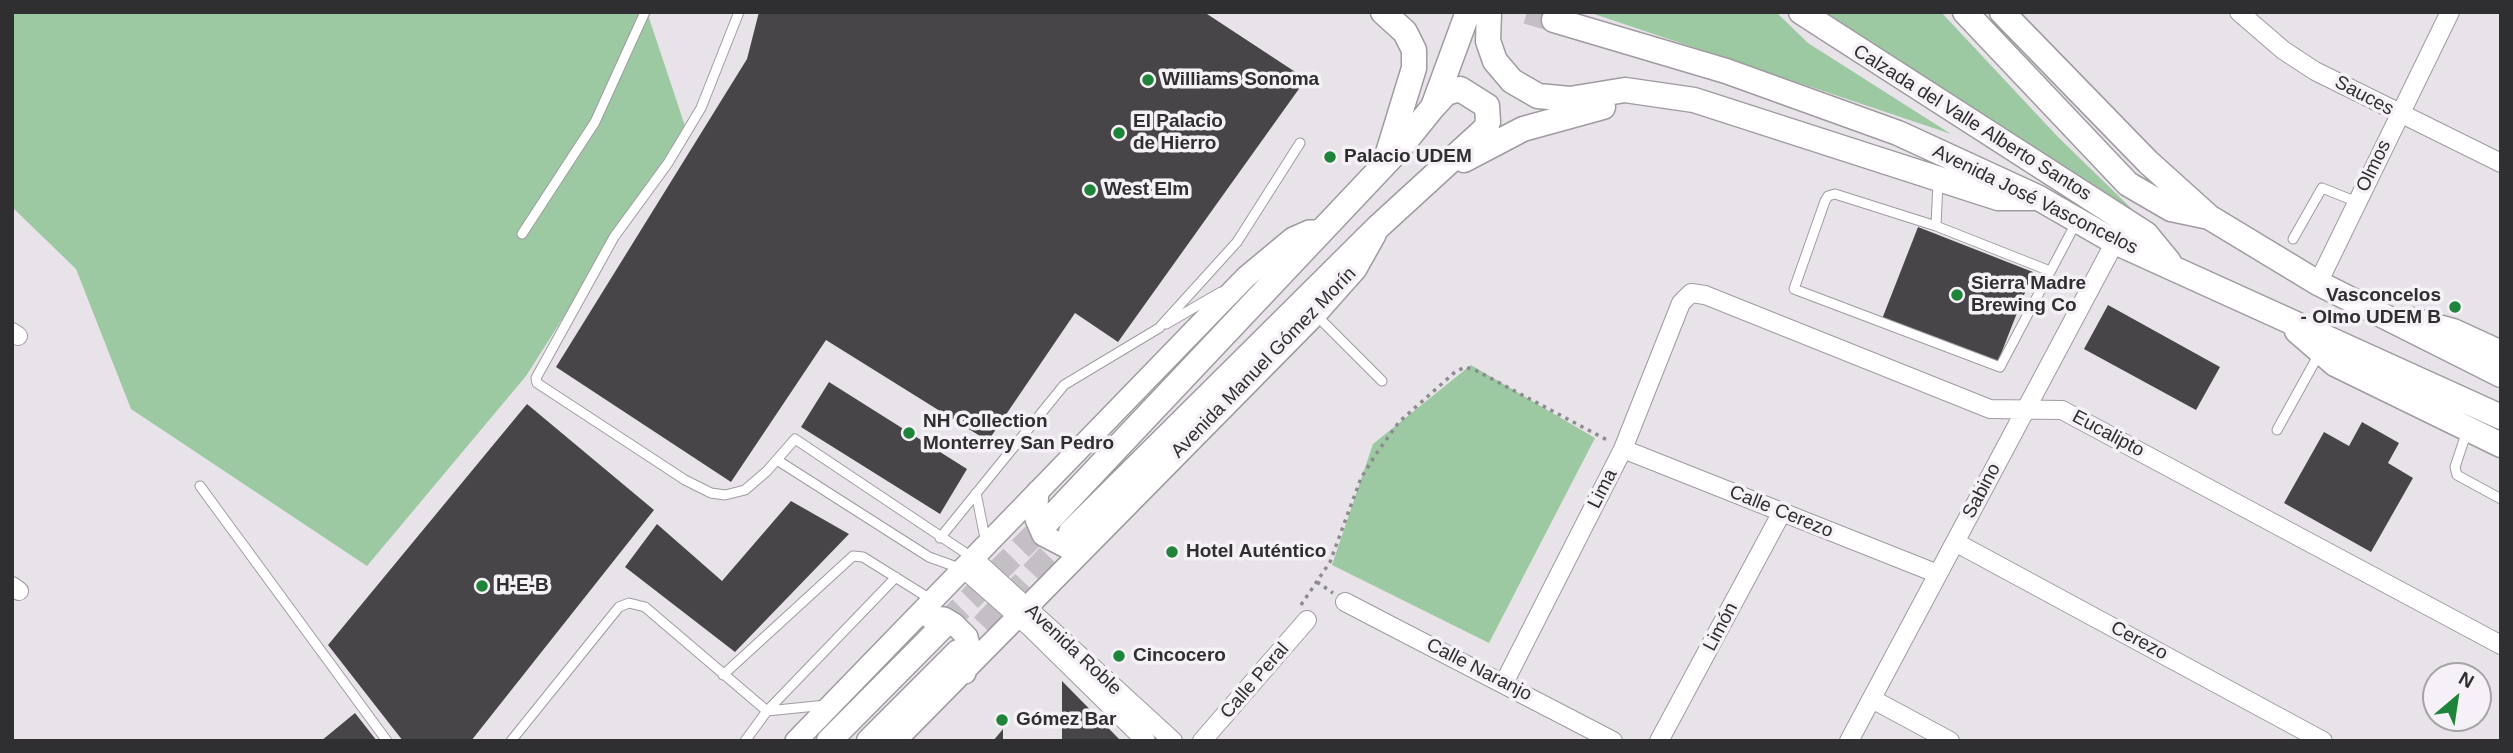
<!DOCTYPE html>
<html>
<head>
<meta charset="utf-8">
<style>
  body { margin:0 }
  #map { position:relative; width:2513px; height:753px; overflow:hidden; background:#e8e3e9; font-family:Helvetica,sans-serif }
  canvas { display:block }
  .frame { position:absolute; inset:0; border:14px solid #2f2e30; pointer-events:none }
  .north { position:absolute; left:2422px; top:662px; width:70px; height:70px; box-sizing:border-box; background:#f5f1f6; border:2px solid #a6a3a7; border-radius:50%; rotate:29deg; font-size:19px; font-weight:700; line-height:28px; text-align:center; color:#2f2e30 }
  .north::after { content:''; display:block; margin:auto; width:24px; height:32px; background:#1d8439; clip-path:polygon(50% 0,100% 100%,50% 72%,0 100%) }
</style>
</head>
<body>
<div id="map">
<canvas width="2513" height="753"></canvas>
<div class="frame"></div>
<div class="north">N</div>
</div>
<script>
const ctx = document.querySelector('canvas').getContext('2d');
ctx.lineJoin = 'round';
function fill(path, color) { ctx.fillStyle = color; ctx.fill(path, 'evenodd'); }
const toPath = rows => new Path2D(rows.map(r => 'M' + r).join(''));
function strokePath(path, color, width, dash) { ctx.strokeStyle = color; ctx.lineWidth = width; ctx.lineCap = dash ? 'butt' : 'round'; ctx.setLineDash(dash || []); ctx.stroke(path); }
function label(font, color, halo, rows, align = 'center') {
  ctx.font = font + ' Helvetica,sans-serif'; ctx.lineWidth = 7; ctx.setLineDash([]); ctx.textBaseline = 'middle'; ctx.strokeStyle = halo; ctx.fillStyle = color; for (const [text, x, y, turn = 0] of rows) {
    ctx.save(); ctx.translate(x, y); ctx.rotate((+turn || 0) * Math.PI / 180); ctx.textAlign = isNaN(turn) ? turn : align; if (halo) ctx.strokeText(text, 0, 0); ctx.fillText(text, 0, 0); ctx.restore();
  }
}
fill(toPath([
  [12,12,647,12,685,126,526,376,367,566,131,409,76,269,12,207],
  [1588,12,1776,12,1808,43,1951,134],
  [1825,12,1941,12,2058,137,2135,212],
  [1471,365,1595,438,1489,643,1332,565,1373,444]
]), '#9dc9a2');
fill(toPath([
  [759,12,1204,12,1306,79,1118,342,1075,313,988,441,826,340,731,482,556,367,747,59],
  [1918,227,2033,272,1997,364,1882,319],
  [2108,305,2220,367,2196,410,2084,349],
  [829,382,967,469,940,514,801,427],
  [527,404,654,510,471,741,403,741,328,645],
  [2362,422,2399,443,2388,463,2413,478,2371,552,2284,503,2324,432,2349,446],
  [791,501,849,534,735,652,625,567,657,524,722,581],
  [1062,681,1121,741,1062,741],
  [355,713,377,741,321,741],
  [1003,729,1003,741,993,741]
]), '#484549');
strokePath(toPath([
  [1527,12,1554,20],
  [944,625,1047,522],
  [958,652,1071,532]
]), '#c3bfc4', 24, [24, 12]);
const service = toPath([
  [739,12,701,108,668,163,614,237,536,378,537,383,685,480,711,493,725,495,745,490,767,471,795,439,973,558],
  [1936,226,1938,182],
  [522,234,595,122,645,12],
  [2293,239,2322,188,2357,202],
  [2050,271,1936,226,1835,194,1828,196,1825,201,1794,289,2000,367,2077,221],
  [1317,316,1382,381],
  [1166,324,1221,292],
  [2277,430,2319,354],
  [2467,431,2455,467,2457,475,2501,499],
  [777,460,929,557,962,569],
  [200,486,387,741],
  [976,493,986,543],
  [940,538,1064,385,1159,328,1237,242,1300,143],
  [723,675,853,556,863,557,932,600],
  [511,741,619,607,629,603,645,607,767,711,826,705],
  [745,741,767,711,896,577]
]);
const minor = toPath([
  [2239,12,2283,50,2315,71,2501,163],
  [2318,283,2450,12],
  [12,332,18,336],
  [1623,449,1938,574],
  [1955,542,2323,741],
  [974,559,1173,741],
  [964,569,1032,629,1146,741],
  [12,586,19,591],
  [1345,602,1613,741],
  [1504,683,1623,449,1681,303,1691,293,1705,295,1990,409,2062,410,2501,645],
  [1872,699,1950,741],
  [1202,741,1307,620],
  [1659,741,1782,512],
  [1849,741,2115,242]
]);
const tertiary = toPath([
  [1038,491,1036,519,1043,535,1066,547,1091,541],
  [929,617,944,618,954,624,967,637,969,645,965,673],
  [796,741,1246,277,1293,238,1309,231,1323,231],
  [895,741,1316,314,1356,269,1375,235]
]);
const secondary = toPath([
  [1383,12,1405,32,1414,50,1414,68,1387,156],
  [1489,12,1488,41,1495,61,1512,81,1538,96,1570,99,1625,90,1694,100,1998,198,2032,198],
  [1801,12,2146,234,2169,262],
  [1965,12,2128,184,2171,209,2209,217],
  [2002,12,2148,162,2209,217,2318,283,2501,375],
  [1554,20,1726,71,1898,133,2037,197,2115,242,2501,417],
  [1464,160,1523,129,1603,107],
  [2413,320,2453,331,2501,353],
  [2297,331,2335,364,2501,445],
  [1047,522,1400,148,1433,107,1468,12],
  [1071,532,1378,227,1485,129,1488,122,1487,106,1460,89,1446,93,1433,107],
  [829,741,944,625],
  [869,741,958,652]
]);
strokePath(service, '#9f9ba1', 11);
strokePath(minor, '#9f9ba1', 20);
strokePath(tertiary, '#9f9ba1', 24);
strokePath(secondary, '#9f9ba1', 27);
strokePath(toPath([
  [1317,582,1333,593],
  [1301,605,1330,562,1361,478,1376,454,1399,422,1455,372,1465,367,1477,371,1609,441]
]), '#8e8b8f', 3.5, [3.5, 5]);
strokePath(service, '#fff', 9);
strokePath(minor, '#fff', 18);
strokePath(tertiary, '#fff', 21);
strokePath(secondary, '#fff', 24);
for (const [x, y, r, color] of [
  [1148,80,7,"#1d8439"],
  [1119,133,7,"#1d8439"],
  [1330,157,7,"#1d8439"],
  [1090,190,7,"#1d8439"],
  [1957,295,7,"#1d8439"],
  [2455,307,7,"#1d8439"],
  [909,433,7,"#1d8439"],
  [1172,552,7,"#1d8439"],
  [482,586,7,"#1d8439"],
  [1119,656,7,"#1d8439"],
  [1002,720,7,"#1d8439"]
]) { const dot = new Path2D(); dot.arc(x, y, r, 0, 2 * Math.PI); ctx.fillStyle = color; ctx.fill(dot); strokePath(dot, '#f5f1f6', 2.5); }
label('bold 19px', '#2f2e30', '#f5f1f6', [
  ["Williams Sonoma",1162,80],
  ["El Palacio",1133,122],
  ["de Hierro",1133,144],
  ["Palacio UDEM",1344,157],
  ["West Elm",1104,190],
  ["Sierra Madre",1971,284],
  ["Brewing Co",1971,306],
  ["Vasconcelos",2441,296,"right"],
  ["- Olmo UDEM B",2441,318,"right"],
  ["NH Collection",923,422],
  ["Monterrey San Pedro",923,444],
  ["Hotel Auténtico",1186,552],
  ["H-E-B",496,586],
  ["Cincocero",1133,656],
  ["Gómez Bar",1016,720]
], 'left');
label('19px', '#2f2e30', '#f5f1f6', [
  ["Sauces",2364,96,28],
  ["Calzada del Valle Alberto Santos",1972,123,32],
  ["Olmos",2374,166,-64],
  ["Avenida José Vasconcelos",2035,200,26],
  ["Avenida Manuel Gómez Morín",1264,363,-46],
  ["Eucalipto",2108,434,28],
  ["Lima",1603,489,-63],
  ["Sabino",1982,491,-62],
  ["Calle Cerezo",1781,512,22],
  ["Limón",1721,627,-62],
  ["Cerezo",2139,641,28],
  ["Avenida Roble",1073,650,43],
  ["Calle Naranjo",1479,670,27],
  ["Calle Peral",1255,681,-49]
]);
</script>
</body>
</html>
